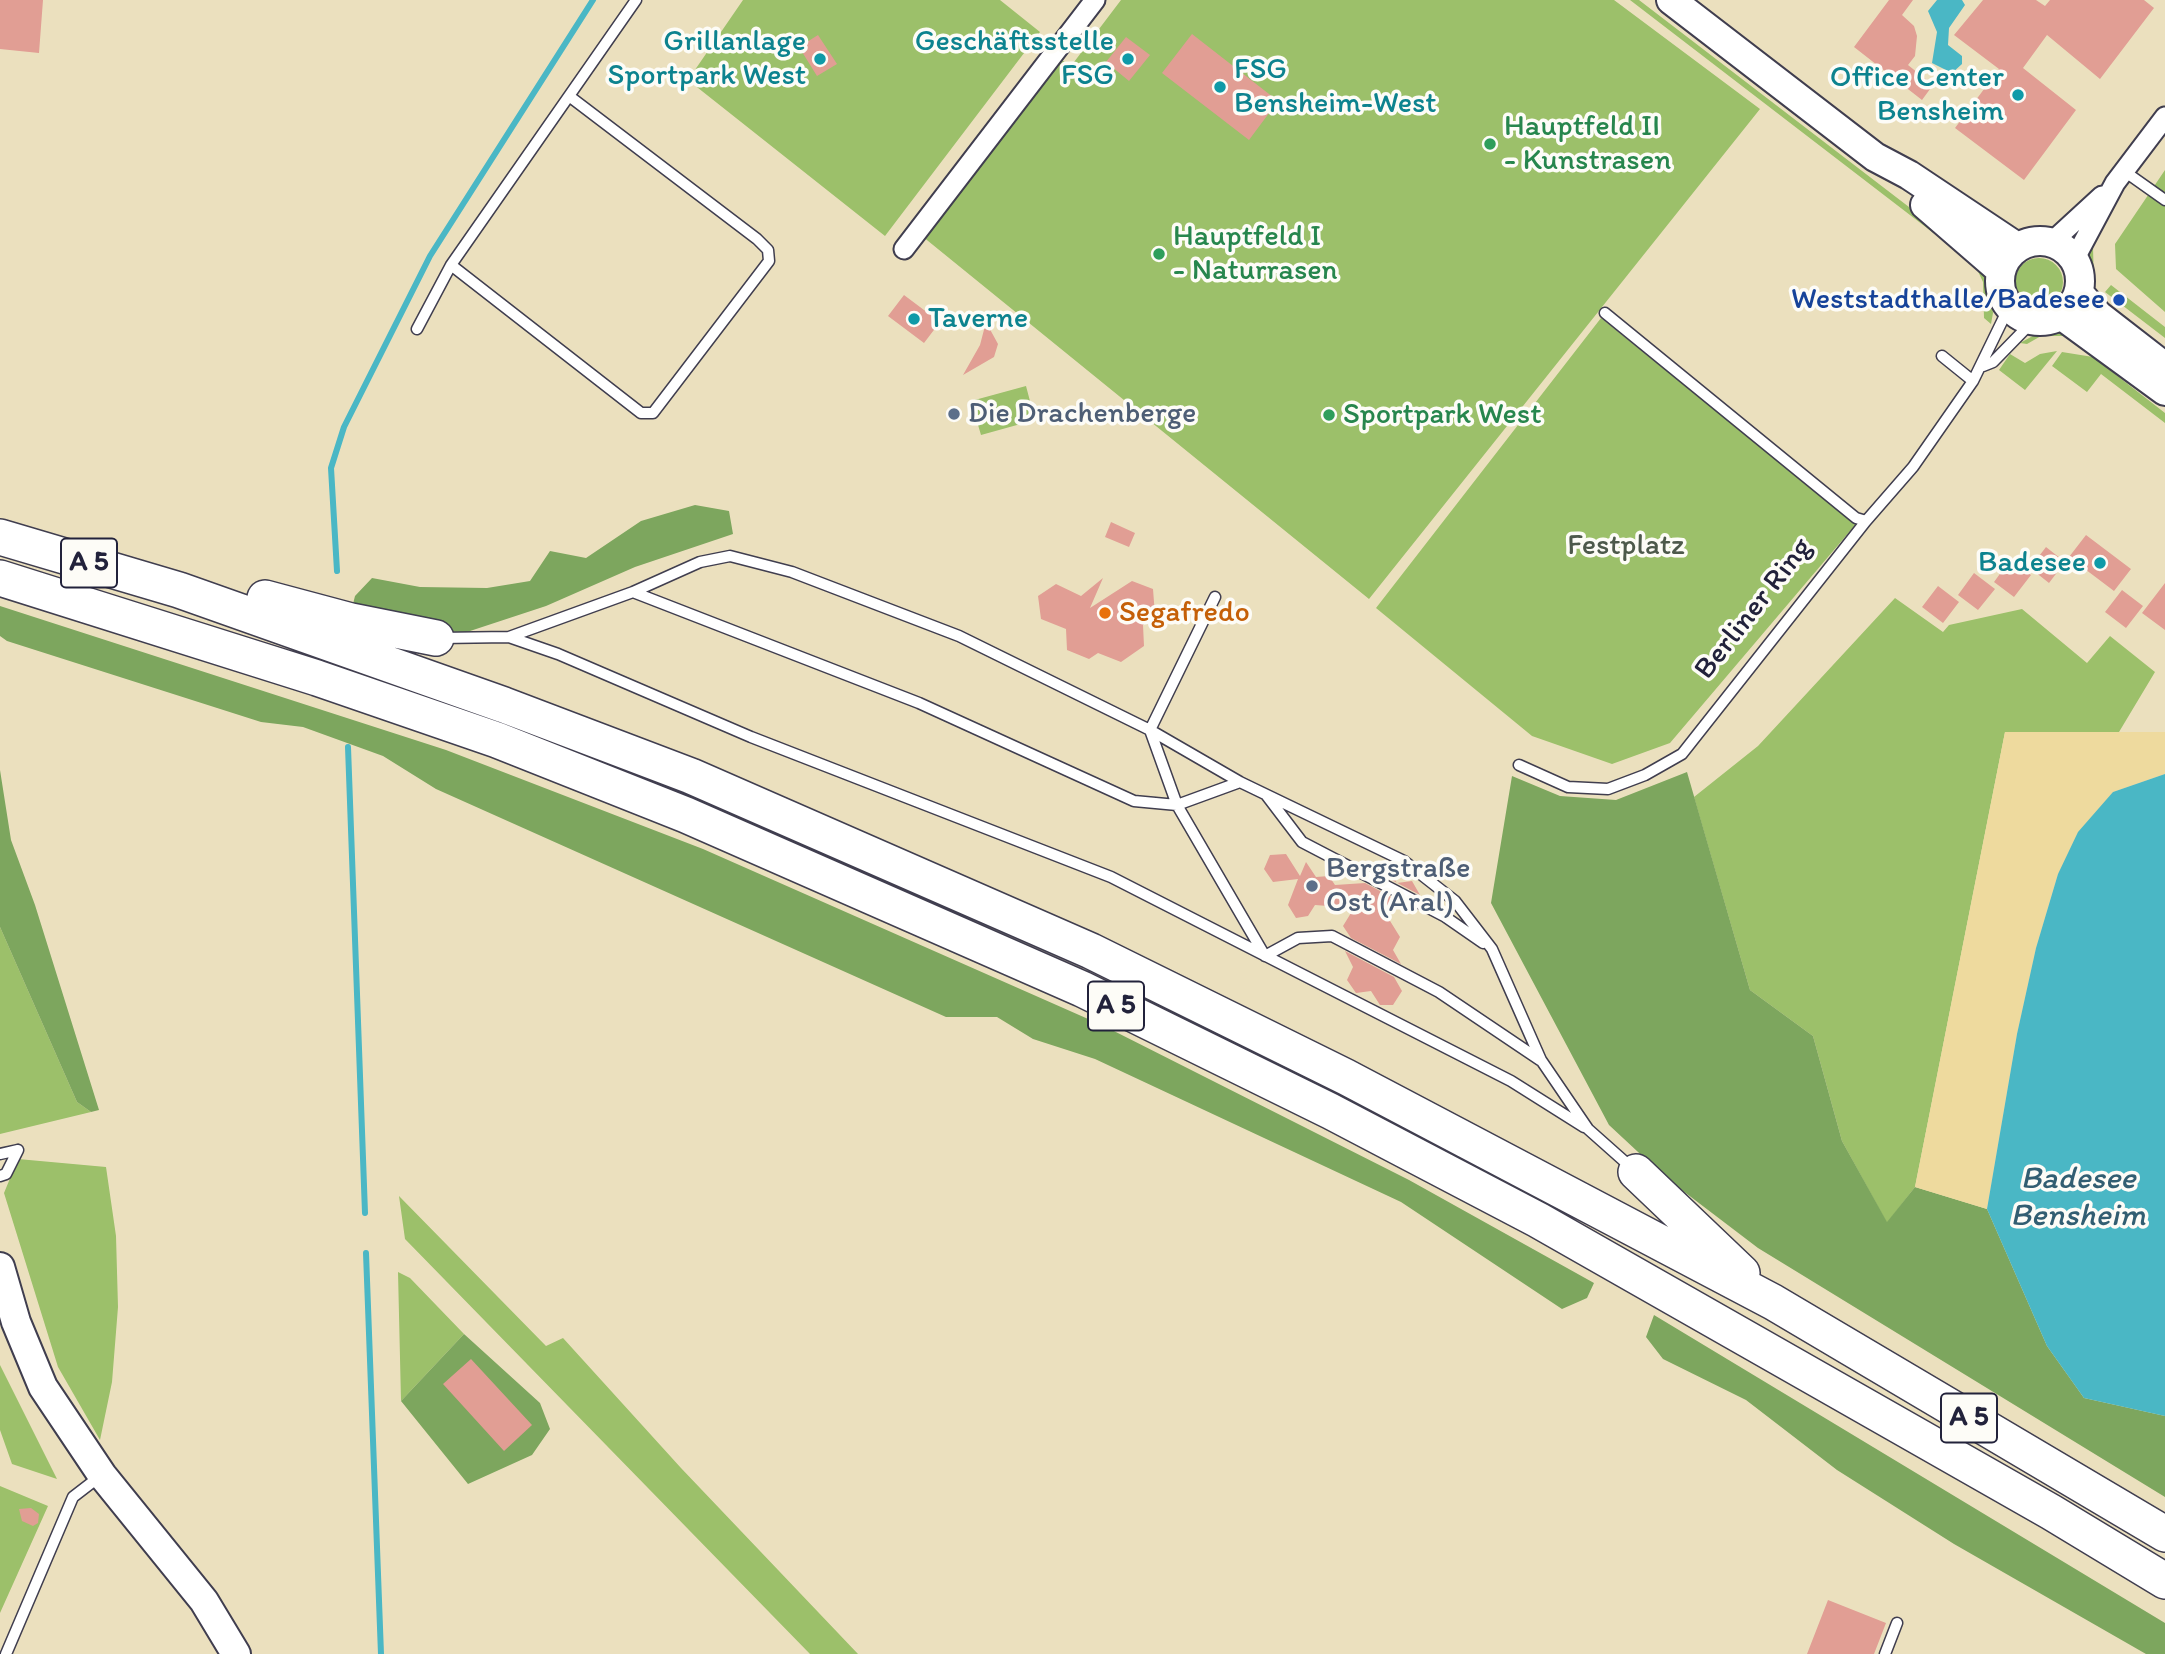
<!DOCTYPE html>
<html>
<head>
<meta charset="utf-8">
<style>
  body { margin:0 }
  canvas { display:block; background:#ebe0be }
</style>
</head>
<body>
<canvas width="2165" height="1654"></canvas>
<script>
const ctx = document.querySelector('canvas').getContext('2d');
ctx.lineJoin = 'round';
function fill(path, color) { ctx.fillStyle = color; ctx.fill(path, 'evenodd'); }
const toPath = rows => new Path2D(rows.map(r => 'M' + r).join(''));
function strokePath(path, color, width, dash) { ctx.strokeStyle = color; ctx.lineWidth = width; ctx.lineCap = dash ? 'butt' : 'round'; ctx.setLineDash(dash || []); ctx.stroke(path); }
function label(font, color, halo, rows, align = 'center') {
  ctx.font = font + ' Itim,sans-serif'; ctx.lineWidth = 7; ctx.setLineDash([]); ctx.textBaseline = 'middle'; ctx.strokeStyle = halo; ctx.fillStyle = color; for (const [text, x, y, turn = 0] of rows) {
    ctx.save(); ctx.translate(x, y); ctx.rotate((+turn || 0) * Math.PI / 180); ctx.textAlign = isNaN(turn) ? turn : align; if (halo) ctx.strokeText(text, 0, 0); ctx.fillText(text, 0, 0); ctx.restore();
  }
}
fill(toPath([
  [743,0,1000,0,1040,32,885,236,688,80],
  [1121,0,1614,0,1760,109,1369,599,917,232,1057,57,1071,66],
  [1630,0,1639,0,1939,230,1936,235],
  [2165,170,2165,312,2116,269,2115,244],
  [2090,242,2093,247,2094,286,2099,298,2089,290,2086,257],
  '2015 282a24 24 0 1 1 48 0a24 24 0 1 1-48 0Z',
  [1976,267,1988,271,1993,313,1991,324,1984,318,1983,282],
  [2111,285,2165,327,2165,338,2105,292],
  [1601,318,1856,524,1670,743,1612,764,1532,736,1376,608],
  [2059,329,2069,336,2041,336,2027,344,2020,343,2040,332],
  [2057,351,2025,390,1999,370,2010,354,2025,363,2040,354],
  [2062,352,2093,357,2165,413,2165,423,2101,374,2087,392,2052,366],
  [1026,386,1035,420,981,435,971,401],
  [1895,598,1943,632,1949,625,2022,609,2087,663,2110,636,2155,672,2119,732,2005,732,1915,1187,1887,1223,1842,1141,1813,1036,1750,990,1694,797,1758,746],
  [0,927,77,1102,91,1112,0,1134],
  [18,1159,106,1167,116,1236,118,1307,112,1382,100,1440,58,1367,4,1193],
  [399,1196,546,1346,563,1338,681,1468,858,1654,810,1654,405,1239],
  [398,1272,410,1278,464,1334,401,1401],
  [0,1365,57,1479,12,1464,0,1430],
  [0,1486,48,1506,0,1613]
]), '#9cc06a');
fill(toPath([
  [695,505,729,511,733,534,635,567,546,606,467,632,407,631,351,612,355,596,372,578,420,587,487,588,530,581,550,551,586,558,641,521],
  [0,606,446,750,703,849,1104,1026,1409,1180,1594,1283,1587,1298,1562,1309,1401,1202,1095,1059,1033,1039,997,1017,946,1017,436,789,383,756,303,727,261,722,7,641,0,636],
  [0,770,11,840,35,905,99,1110,91,1112,77,1102,0,927],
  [1687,772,1750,990,1813,1036,1842,1141,1887,1222,1915,1187,1987,1209,2047,1346,2084,1398,2165,1416,2165,1497,1758,1248,1666,1178,1609,1125,1491,903,1512,776,1560,796,1616,800],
  [1654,1315,2165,1623,2165,1654,2146,1654,1954,1544,1837,1470,1746,1400,1663,1359,1646,1337],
  [464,1334,540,1403,550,1429,532,1455,468,1484,401,1401]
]), '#7da65e');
fill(toPath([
  [2005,732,2165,732,2165,774,2113,792,2058,874,2036,948,2017,1034,1987,1209,1915,1187]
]), '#eeda9e');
fill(toPath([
  [1937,0,1962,0,1965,5,1949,28,1948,45,1962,56,1962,64,1952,73,1932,63,1937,32,1928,11],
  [2165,774,2165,1416,2084,1398,2047,1346,1987,1209,2017,1034,2036,948,2058,874,2078,832,2113,792]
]), '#4ab7c5');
strokePath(toPath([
  [337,571,331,468,344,427,430,256,593,0],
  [348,747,365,1213],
  [366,1253,381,1654]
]), '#4ab7c5', 6);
fill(toPath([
  [0,0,43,0,39,53,0,49],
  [1889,0,1913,0,1902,15,1914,26,1917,36,1915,56,1908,65,1933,85,1922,100,1854,47],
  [1983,0,2036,0,2045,6,2050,0,2144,0,2154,8,2100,79,2047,35,2023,68,2076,110,2024,180,1955,128,1999,69,1954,35],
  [1192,34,1278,101,1249,140,1162,73],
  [818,35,837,64,817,76,799,47],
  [1126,37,1150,55,1129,81,1106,62],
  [904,295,940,322,924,343,888,316],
  [986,322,998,344,994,357,963,375,980,345],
  [1111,522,1135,533,1129,547,1105,537],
  [2086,535,2131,569,2114,591,2069,557],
  [2046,547,2065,562,2049,583,2030,568],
  [2010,560,2031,575,2014,597,1994,582],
  [1974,573,1995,589,1978,610,1958,595],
  [1103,578,1090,608,1132,581,1153,589,1155,615,1143,625,1144,646,1121,662,1098,653,1089,659,1067,650,1066,629,1041,619,1038,596,1056,584,1081,596],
  [2165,583,2165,630,2142,613],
  [1938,586,1959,602,1943,623,1922,607],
  [2122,590,2143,606,2126,628,2105,612],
  [1286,854,1300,876,1306,862,1316,877,1329,876,1335,885,1365,883,1414,909,1382,908,1400,937,1393,950,1401,964,1351,938,1343,926,1354,908,1315,905,1308,916,1296,918,1288,905,1298,879,1273,882,1264,869,1270,855],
  [1371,869,1388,869,1397,883,1412,881,1420,895],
  [1345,951,1394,977,1402,991,1393,1005,1380,1005,1371,991,1356,993,1347,980,1353,967],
  [471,1359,532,1425,504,1451,443,1384],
  [31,1508,39,1514,38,1523,33,1526,22,1521,19,1509],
  [1828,1600,1886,1623,1874,1654,1807,1654]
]), '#e19e94');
const lane = toPath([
  [2124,171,2165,200],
  [451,265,641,413,653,413,769,261,768,250,757,239,569,96],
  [1605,313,1856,518,1866,521],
  [417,329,451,265,636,0],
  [1942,356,1973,381],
  [1983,366,1993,362,2033,321],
  [633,592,919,703,1134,801,1177,805,1240,782],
  [1215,597,1150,730,1177,805,1265,956,1298,938,1332,936,1439,992,1540,1060],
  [509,637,558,654,751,737,1111,877,1511,1081,1584,1127],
  [440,638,509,637,633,592,700,562,730,556,792,572,959,636,1150,730,1240,782,1404,861,1455,901,1492,949,1541,1060,1588,1129,1633,1169],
  [1519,765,1568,787,1608,789,1645,775,1682,754,1866,521,1913,467,1973,381,2009,307],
  [1267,796,1302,842,1444,916,1483,943],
  [0,1154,18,1150],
  [0,1176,6,1174,18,1150],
  [6,1654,73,1497,99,1477],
  [1885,1654,1897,1623]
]);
const street = toPath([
  [2053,241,2102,196],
  [904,249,1095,0],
  [2075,258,2115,183,2165,117]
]);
const secondary = toPath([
  [1671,0,1875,157,1909,175,2017,247],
  [1925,205,2000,270],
  '2000 281a40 40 0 1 1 80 0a40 40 0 1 1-80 0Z',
  [2079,293,2098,315,2165,367],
  [2061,315,2165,391],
  [0,1267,16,1322,43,1387,102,1475,204,1601,236,1654]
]);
const highway = toPath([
  [0,537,179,590,504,705,691,776,1091,951,1346,1077,1773,1302,2165,1534],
  [0,578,317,678,497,740,686,815,1082,989,1330,1111,1538,1220,2051,1512,2165,1581],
  [265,598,351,621,436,638],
  [1636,1172,1742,1273]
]);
strokePath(lane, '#403e4f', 13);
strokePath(street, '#403e4f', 23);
strokePath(secondary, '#403e4f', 32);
strokePath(highway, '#403e4f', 38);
strokePath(lane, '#fff', 10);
strokePath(street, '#fff', 19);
strokePath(secondary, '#fff', 28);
strokePath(highway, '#fff', 35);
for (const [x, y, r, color] of [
  [820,59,7,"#0f9aa8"],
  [1128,59,7,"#0f9aa8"],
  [1220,87,7,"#0f9aa8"],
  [2018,95,7,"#0f9aa8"],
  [1490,144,7,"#2e9e5b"],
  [1159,254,7,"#2e9e5b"],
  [2119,300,7,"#1a4fb4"],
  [914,319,7,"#0f9aa8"],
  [954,414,7,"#5c6f8a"],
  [1329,415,7,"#2e9e5b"],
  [2100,563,7,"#0f9aa8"],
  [1105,613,7,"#e8710a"],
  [1312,886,7,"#5c6f8a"]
]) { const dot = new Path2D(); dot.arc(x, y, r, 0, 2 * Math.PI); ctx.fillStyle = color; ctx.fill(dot); strokePath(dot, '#fdfcf7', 2.5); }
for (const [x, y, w] of [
  [89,563,56],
  [1116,1006,56],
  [1969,1418,56]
]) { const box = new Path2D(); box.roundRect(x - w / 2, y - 24.5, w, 49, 5); ctx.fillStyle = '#fdfcf7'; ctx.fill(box); strokePath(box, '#22223b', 2); }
label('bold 28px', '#22223b', null, [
  ["A 5",89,563],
  ["A 5",1116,1006],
  ["A 5",1969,1418]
]);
label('30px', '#0d838f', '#fdfcf7', [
  ["Grillanlage",806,42],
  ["Sportpark West",806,76],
  ["Geschäftsstelle",1114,42],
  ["FSG",1114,76],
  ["FSG",1234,70,"left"],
  ["Bensheim-West",1234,104,"left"],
  ["Office Center",2004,78],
  ["Bensheim",2004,112],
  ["Taverne",928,319,"left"],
  ["Badesee",2086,563]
], 'right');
label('30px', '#27864d', '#fdfcf7', [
  ["Hauptfeld II",1504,127],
  ["- Kunstrasen",1504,161],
  ["Hauptfeld I",1173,237],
  ["- Naturrasen",1173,271],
  ["Sportpark West",1343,415]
], 'left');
label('30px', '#164399', '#fdfcf7', [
  ["Weststadthalle/Badesee",2105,300]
], 'right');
label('30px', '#4e5e75', '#fdfcf7', [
  ["Die Drachenberge",968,414],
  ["Bergstraße",1326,869],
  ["Ost (Aral)",1326,903]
], 'left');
label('30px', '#4d594b', '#fdfcf7', [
  ["Festplatz",1626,546]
]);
label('30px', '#22223b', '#fdfcf7', [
  ["Berliner Ring",1754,609,-52]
]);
label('30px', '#c56008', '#fdfcf7', [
  ["Segafredo",1119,613]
], 'left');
label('italic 32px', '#325e72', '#fdfcf7', [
  ["Badesee",2078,1180],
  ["Bensheim",2078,1217]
]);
</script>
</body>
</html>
